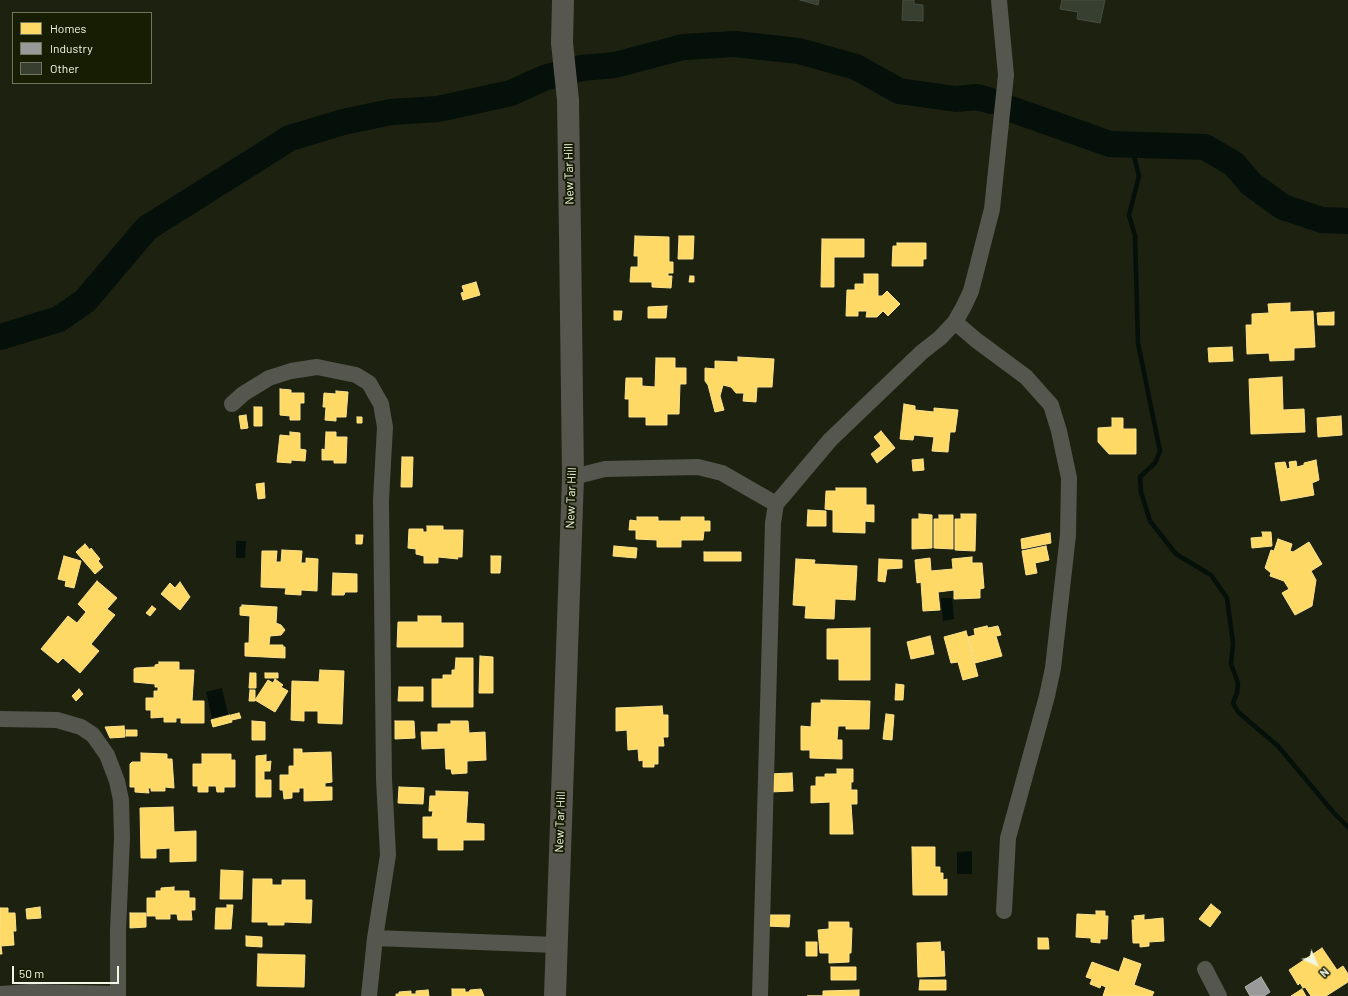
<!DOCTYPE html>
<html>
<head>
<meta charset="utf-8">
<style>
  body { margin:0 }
  #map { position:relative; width:1348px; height:996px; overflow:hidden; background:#1d2110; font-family:Barlow,sans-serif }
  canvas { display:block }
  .legend { position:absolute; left:12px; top:12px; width:140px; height:72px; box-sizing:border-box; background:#171d02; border:1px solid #6e745d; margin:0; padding:5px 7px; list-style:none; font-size:12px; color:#f1f7e5 }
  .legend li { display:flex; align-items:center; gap:8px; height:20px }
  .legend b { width:20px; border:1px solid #6e745d }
  .north { position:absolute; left:1296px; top:944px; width:40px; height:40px; -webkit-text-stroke:3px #171d02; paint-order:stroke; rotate:136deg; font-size:11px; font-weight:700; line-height:16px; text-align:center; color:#f1f7e5 }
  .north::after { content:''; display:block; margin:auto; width:14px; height:18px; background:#f1f7e5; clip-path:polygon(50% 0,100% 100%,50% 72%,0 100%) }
  .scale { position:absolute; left:12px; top:966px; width:107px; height:18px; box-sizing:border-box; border:2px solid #f1f7e5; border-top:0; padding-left:5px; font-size:12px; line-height:14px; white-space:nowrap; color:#f1f7e5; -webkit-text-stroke:3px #171d02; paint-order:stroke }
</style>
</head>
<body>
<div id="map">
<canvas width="1348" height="996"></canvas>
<ul class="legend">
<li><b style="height:11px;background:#ffd966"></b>Homes</li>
<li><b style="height:11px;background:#999"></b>Industry</li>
<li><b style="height:11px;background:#363f30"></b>Other</li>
</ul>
<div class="north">N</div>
<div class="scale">50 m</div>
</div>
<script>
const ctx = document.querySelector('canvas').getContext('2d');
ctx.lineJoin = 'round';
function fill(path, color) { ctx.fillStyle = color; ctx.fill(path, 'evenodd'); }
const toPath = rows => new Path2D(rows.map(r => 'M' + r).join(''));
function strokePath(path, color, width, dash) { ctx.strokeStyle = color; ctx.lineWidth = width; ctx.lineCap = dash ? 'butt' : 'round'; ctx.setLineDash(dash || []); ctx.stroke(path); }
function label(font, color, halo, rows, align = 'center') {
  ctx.font = font + ' Barlow,sans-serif'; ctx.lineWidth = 4; ctx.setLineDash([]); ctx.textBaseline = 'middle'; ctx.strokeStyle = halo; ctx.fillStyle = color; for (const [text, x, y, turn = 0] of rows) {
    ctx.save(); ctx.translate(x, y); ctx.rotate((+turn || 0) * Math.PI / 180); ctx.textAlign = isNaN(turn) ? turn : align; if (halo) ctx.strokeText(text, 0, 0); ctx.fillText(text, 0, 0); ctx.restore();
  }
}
fill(toPath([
  [236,541,246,541,245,558,236,558],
  [941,598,952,598,954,619,943,621],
  [222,688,228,714,212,718,206,692],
  [972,851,972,874,957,874,957,852]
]), '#041009');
const homes = toPath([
  [635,236,669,237,669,262,673,262,673,273,668,273,668,276,672,276,671,288,652,287,652,282,630,282,631,267,638,267,638,256,634,256,635,236],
  [679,236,694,236,693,259,678,259,679,236],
  [822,239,864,239,864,257,834,257,834,287,821,287,822,239],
  [897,243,926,243,926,259,923,259,923,266,892,266,893,246,897,246,897,243],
  [864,274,878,274,878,296,882,296,887,291,900,304,888,316,883,311,877,317,866,317,867,311,858,311,858,316,846,316,847,290,855,290,855,284,864,284,864,274],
  [690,276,694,276,694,282,689,282,690,276],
  [476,282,480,295,463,300,461,293,464,292,462,286,476,282],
  [1290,303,1290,312,1313,311,1315,347,1294,348,1294,360,1270,361,1269,353,1247,354,1246,325,1252,325,1252,314,1269,313,1268,304,1290,303],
  [667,306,666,318,648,318,648,307,667,306],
  [614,311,622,311,621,320,614,320,614,311],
  [1334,312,1334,325,1318,325,1317,313,1334,312],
  [1232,347,1233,361,1209,362,1208,348,1232,347],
  [738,357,774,359,772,387,757,387,756,402,743,401,744,393,736,393,731,387,723,385,720,396,724,410,715,412,708,385,705,381,705,368,715,369,715,361,738,362,738,357],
  [656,358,675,358,675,368,686,368,686,384,680,384,679,414,667,414,667,425,646,425,646,417,629,417,629,399,625,399,626,378,642,378,642,386,655,387,656,358],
  [1282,377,1283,410,1304,409,1305,432,1251,434,1249,379,1282,377],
  [280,389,291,390,291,393,304,393,304,403,300,403,300,420,290,420,290,416,280,415,280,389],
  [336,391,348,392,346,417,336,417,336,421,325,420,326,407,323,407,324,393,336,394,336,391],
  [904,404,915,406,915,410,934,412,934,408,958,410,955,432,950,432,948,452,932,451,934,437,914,435,913,440,900,439,904,404],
  [254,407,262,407,262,426,254,426,254,407],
  [246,415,248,428,241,429,239,416,246,415],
  [1341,416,1342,435,1318,437,1317,418,1341,416],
  [357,417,362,417,362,423,357,423,357,417],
  [1112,418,1123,418,1123,429,1136,429,1136,454,1109,454,1098,442,1098,428,1112,427,1112,418],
  [881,431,895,448,877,463,871,454,881,446,874,437,881,431],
  [290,432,300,433,300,449,306,450,305,461,291,460,291,463,277,462,280,435,290,436,290,432],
  [326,432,336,432,336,437,347,437,346,463,334,463,334,460,322,460,322,449,325,450,326,432],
  [402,457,413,457,412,487,401,487,402,457],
  [923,459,924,470,913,471,912,460,923,459],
  [1316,460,1319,480,1312,483,1314,495,1281,501,1275,463,1285,462,1287,469,1290,468,1289,462,1296,461,1297,467,1304,465,1304,463,1316,460],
  [264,483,265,498,258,499,256,484,264,483],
  [836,488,866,488,866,505,874,505,874,522,865,521,865,533,833,532,833,510,825,509,826,491,836,491,836,488],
  [808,510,826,511,826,526,807,526,808,510],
  [919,514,932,515,932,548,912,549,912,519,919,519,919,514],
  [961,514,976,514,975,551,955,550,955,519,961,519,961,514],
  [939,515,953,515,953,549,934,548,934,519,939,519,939,515],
  [637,517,658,517,658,521,681,521,681,517,704,517,704,521,710,521,710,531,704,531,703,540,681,540,681,547,657,547,657,540,636,539,636,530,629,530,630,520,637,521,637,517],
  [427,526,443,526,443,530,463,530,462,557,457,557,458,559,438,557,438,563,424,563,424,556,416,554,416,549,408,548,409,529,423,529,423,532,427,532,427,526],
  [1262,532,1271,532,1272,546,1252,548,1251,538,1263,537,1262,532],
  [1050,533,1051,543,1022,549,1021,539,1050,533],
  [356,535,363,535,362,544,356,544,356,535],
  [1278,539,1292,544,1290,551,1293,552,1309,542,1322,564,1311,571,1316,580,1312,606,1295,615,1282,593,1289,589,1284,581,1270,576,1271,573,1265,568,1271,550,1274,551,1278,539],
  [85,544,90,550,91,548,100,559,98,561,103,567,95,574,76,552,85,544],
  [614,546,637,548,636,558,613,556,614,546],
  [1046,546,1049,560,1035,563,1037,573,1026,575,1022,551,1046,546],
  [282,550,302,551,301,563,306,563,306,558,318,559,317,591,301,590,301,595,285,594,286,588,261,587,262,551,277,551,276,562,281,562,282,550],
  [704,552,741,552,741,561,704,561,704,552],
  [64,556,81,561,74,588,65,586,66,581,58,579,64,556],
  [491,556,501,556,500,573,491,573,491,556],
  [972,557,972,563,982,563,984,588,980,589,980,598,954,599,954,590,938,592,940,610,923,611,921,582,917,583,915,560,930,558,931,571,953,569,952,559,972,557],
  [796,559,815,560,814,564,857,566,855,600,835,599,834,619,805,618,806,606,793,605,796,559],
  [879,559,902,560,902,568,887,569,885,582,878,581,879,559],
  [333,573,357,574,357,592,345,592,344,595,332,595,333,573],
  [97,581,117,598,107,609,115,615,91,644,99,651,80,673,63,658,58,663,41,649,68,616,77,623,86,612,78,604,97,581],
  [180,582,190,597,180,610,161,594,170,583,175,588,180,582],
  [242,605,277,607,276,623,281,625,285,630,281,635,270,636,269,645,283,645,283,647,285,647,285,658,245,656,245,643,249,643,250,616,240,615,240,607,242,607,242,605],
  [152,606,156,609,150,616,146,613,152,606],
  [418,616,441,616,441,623,463,623,463,647,397,647,398,622,418,622,418,616],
  [987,626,988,628,998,626,1001,635,996,636,1002,656,975,663,968,637,975,635,974,629,987,626],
  [870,628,870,680,839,680,839,659,827,659,827,629,870,628],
  [966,631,978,676,963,680,958,662,951,663,944,637,966,631],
  [930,636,934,654,911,659,907,642,930,636],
  [480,656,493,657,493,693,479,693,480,656],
  [456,658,473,658,473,707,432,707,432,679,443,679,443,675,452,675,452,670,455,670,456,658],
  [159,662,179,662,179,670,194,670,192,701,204,701,204,723,181,723,181,718,176,718,176,722,164,722,164,717,151,718,151,710,146,710,146,698,154,698,154,691,158,691,158,687,155,687,155,684,134,682,134,669,136,668,155,667,155,665,159,664,159,662],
  [320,670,344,671,342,724,318,723,318,711,304,711,304,721,291,720,292,681,319,682,320,670],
  [250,673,256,673,256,688,249,688,250,673],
  [265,673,278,673,278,678,265,678,265,673],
  [275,679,283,685,281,687,288,691,275,712,255,700,268,680,273,683,275,679],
  [896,684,904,685,903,700,895,700,896,684],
  [399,687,423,687,423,701,398,701,399,687],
  [79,689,83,694,76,701,72,696,79,689],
  [250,690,255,690,255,701,249,701,250,690],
  [821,700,870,701,869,729,846,729,846,726,838,726,837,740,842,740,842,759,810,758,810,750,801,750,801,726,811,727,812,703,821,703,821,700],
  [662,706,663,715,668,715,668,737,663,737,664,746,658,746,658,764,654,764,654,767,643,767,643,760,639,761,638,749,628,750,627,730,616,731,616,708,662,706],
  [239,713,241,718,232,720,231,715,239,713],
  [886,714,894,715,892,740,883,739,886,714],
  [230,715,232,722,213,727,211,720,230,715],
  [252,721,265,722,265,740,252,740,252,721],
  [395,721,414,721,415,738,395,739,395,721],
  [451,721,468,721,469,733,485,732,486,760,467,761,467,773,452,774,451,769,446,769,445,748,422,749,421,732,438,732,438,724,451,724,451,721],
  [124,726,125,737,110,738,105,727,124,726],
  [126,730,137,730,137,736,126,736,126,730],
  [294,749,302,749,302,753,331,752,332,782,325,783,325,787,332,787,332,800,304,801,304,788,299,788,299,792,292,792,292,798,284,799,283,790,280,790,280,775,289,775,289,766,294,766,294,749],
  [141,753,167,754,167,759,172,759,174,788,165,787,165,791,151,791,151,788,148,788,149,793,135,792,135,787,130,787,130,764,132,762,141,762,141,753],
  [202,754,231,754,231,760,235,760,235,787,224,787,224,792,217,792,216,786,208,786,208,792,198,792,198,786,193,786,193,764,202,764,202,754],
  [266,755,266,762,271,761,270,771,264,771,264,780,271,780,271,797,256,797,256,756,266,755],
  [837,769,853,769,853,782,851,782,851,790,857,790,857,804,851,804,853,834,830,834,830,802,811,803,811,786,816,786,816,777,825,777,825,774,837,774,837,769],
  [792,773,793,791,770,792,769,774,792,773],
  [399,787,424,788,423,804,398,803,399,787],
  [436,791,468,792,466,823,484,824,484,840,463,840,463,850,438,850,438,838,423,838,423,817,432,817,433,811,429,811,430,796,436,796,436,791],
  [173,807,174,832,196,831,196,861,170,862,170,848,156,849,156,858,141,858,140,808,173,807],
  [912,847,935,847,935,867,940,867,940,873,943,873,943,880,947,879,947,895,913,895,912,847],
  [221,870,243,871,242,899,220,899,221,870],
  [253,879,272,879,272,885,282,885,282,880,305,880,305,900,312,900,311,923,284,922,284,925,268,925,268,922,252,922,253,879],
  [174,887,174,891,189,891,189,898,195,898,195,910,191,910,192,920,178,920,177,914,170,914,170,919,156,919,156,916,147,916,147,898,156,898,156,891,161,891,161,888,174,887],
  [1211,904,1221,912,1210,927,1199,919,1211,904],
  [227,905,233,905,231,929,215,929,216,908,227,908,227,905],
  [40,907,41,918,27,919,26,909,40,907],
  [0,908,8,908,8,913,15,913,16,931,13,931,14,945,1,946,2,954,0,954,0,908],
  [1096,911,1105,911,1105,916,1108,916,1107,939,1100,939,1100,943,1091,942,1091,938,1076,937,1077,914,1096,915,1096,911],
  [130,913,146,913,146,927,130,928,130,913],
  [767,915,790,915,789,927,766,926,767,915],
  [1144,915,1144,920,1163,918,1164,941,1149,942,1149,946,1140,947,1140,943,1133,943,1132,920,1135,920,1134,916,1144,915],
  [829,922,849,922,849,928,852,928,851,953,849,953,849,962,829,963,829,953,820,953,818,930,829,929,829,922],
  [246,936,262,937,262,947,246,946,246,936],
  [1038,938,1048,938,1049,949,1038,949,1038,938],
  [806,942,817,942,817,956,806,956,806,942],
  [940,942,941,952,944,951,945,976,918,977,917,943,940,942],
  [1322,948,1337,970,1343,966,1348,974,1348,982,1326,996,1311,996,1305,987,1303,988,1300,983,1298,985,1289,970,1322,948],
  [258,954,305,955,304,987,257,986,258,954],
  [1124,958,1141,964,1134,985,1154,992,1152,996,1103,996,1106,987,1101,985,1100,988,1090,984,1092,979,1086,977,1092,962,1119,972,1124,958],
  [831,967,856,967,856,980,831,980,831,967],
  [920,980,946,980,946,990,919,990,920,980],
  [452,989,465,989,465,992,469,992,470,990,481,989,484,996,452,996,452,989],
  [1302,989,1306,996,1291,996,1302,989],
  [428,990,429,996,396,996,396,994,399,994,399,992,411,991,411,994,416,994,416,991,428,990],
  [859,990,859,996,807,996,823,996,823,991,859,990]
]);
fill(homes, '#ffd966');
strokePath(homes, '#fbe28c', 1);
const industry = toPath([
  [1261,977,1270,992,1264,996,1250,996,1245,987,1261,977]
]);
fill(industry, '#999');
strokePath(industry, '#b3b5b0', 1);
strokePath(toPath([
  [1131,144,1139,176,1129,215,1135,236,1138,343,1160,451,1155,463,1140,477,1141,492,1150,521,1176,554,1211,575,1227,598,1233,643,1231,664,1238,683,1237,693,1233,703,1238,712,1278,746,1334,813,1348,827]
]), '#041009', 4.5);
strokePath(toPath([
  [1005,107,1110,144,1205,147,1234,164,1251,184,1283,207,1322,220,1348,221],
  [0,337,59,319,85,301,147,228,290,138,343,122,391,112,438,109,511,93,544,78,581,68,615,65,683,47,735,44,799,51,856,67,899,91,956,99,977,97,991,101]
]), '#041009', 26);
const building = toPath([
  [800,0,819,0,818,5,800,0],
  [903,0,914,0,914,4,923,5,923,21,902,20,903,0],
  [1062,0,1105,0,1100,23,1077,19,1078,12,1060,9,1062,0]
]);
fill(building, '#363f30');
strokePath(building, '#484e42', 1);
strokePath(toPath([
  [955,322,976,340,1026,377,1051,405,1059,431,1069,478,1068,535,1053,668,1047,696,1008,838,1004,911],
  [232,404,243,394,269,378,291,371,317,367,356,375,369,383,381,404,385,427,381,500,384,779,388,855,375,938,369,996],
  [573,477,605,469,698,467,722,473,776,504],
  [0,719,57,720,81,727,93,735,107,755,117,781,121,800,122,838,118,931,118,996],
  [375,938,556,945],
  [1205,969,1219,996],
  [0,994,31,992,118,994],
  [760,996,773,523,776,504,830,440,922,352,940,338,955,322,964,306,971,291,992,209,1006,75,999,0]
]), '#55564e', 16);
strokePath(toPath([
  [555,996,573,477,570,235,568,100,562,43,563,0]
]), '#57564f', 22);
label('12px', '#f1f7e5', '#171d02', [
  ["New Tar Hill",569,174,-91],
  ["New Tar Hill",571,498,-88],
  ["New Tar Hill",560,822,-88]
]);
</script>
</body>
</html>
